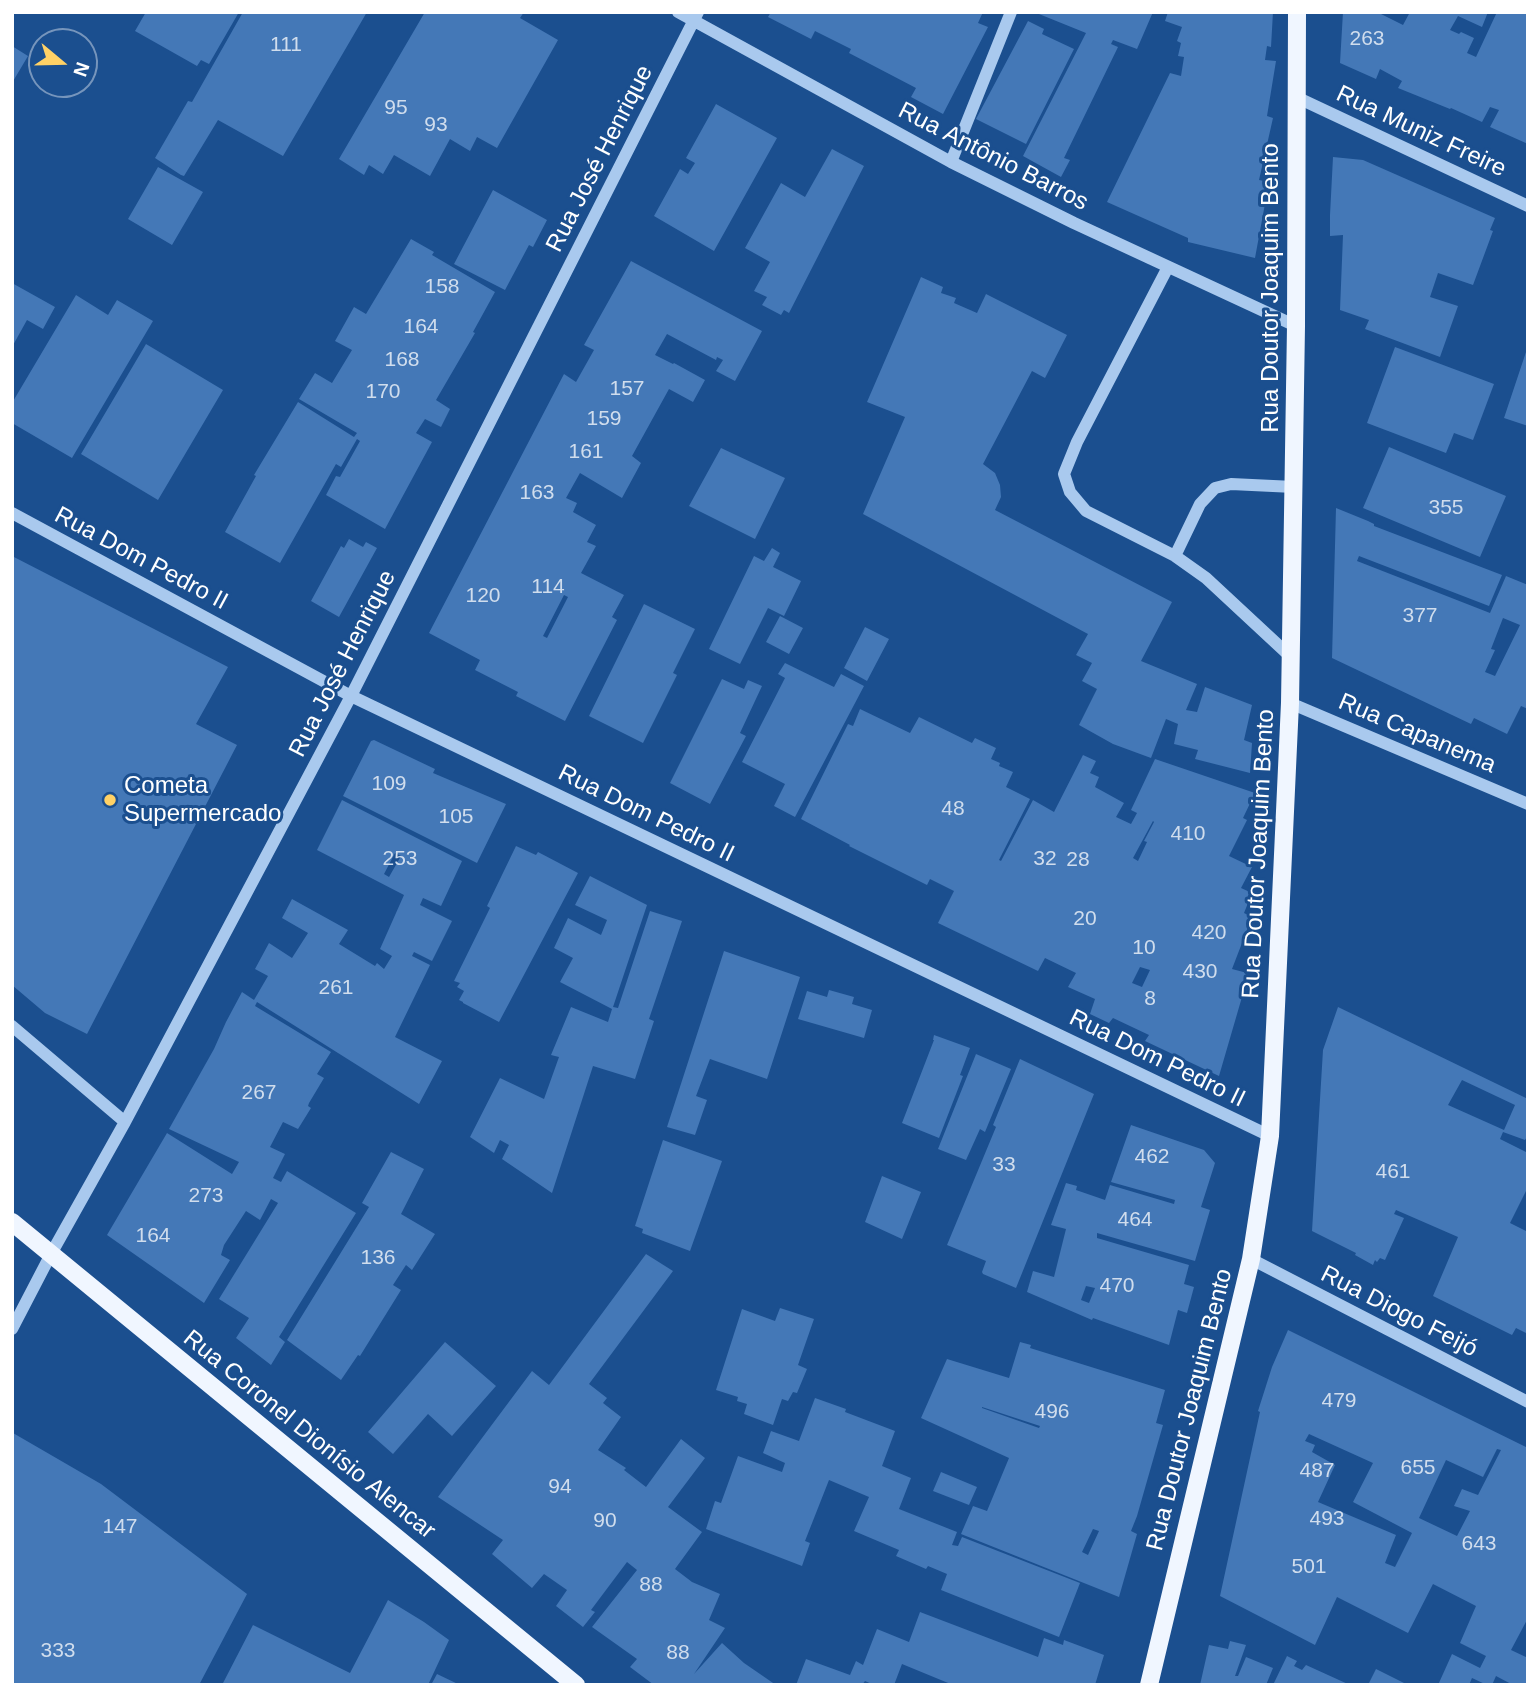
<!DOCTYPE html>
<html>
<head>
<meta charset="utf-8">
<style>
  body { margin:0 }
  #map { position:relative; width:1540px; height:1697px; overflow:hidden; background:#1b4f8f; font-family:Helvetica,sans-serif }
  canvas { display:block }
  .frame { position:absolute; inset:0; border:14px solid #fff; pointer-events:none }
  .north { position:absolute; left:28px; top:28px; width:70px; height:70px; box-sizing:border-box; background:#1b4f8f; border:2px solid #7695bc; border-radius:50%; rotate:109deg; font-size:19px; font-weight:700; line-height:28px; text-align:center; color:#fff }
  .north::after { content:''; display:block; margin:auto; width:24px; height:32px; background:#ffd166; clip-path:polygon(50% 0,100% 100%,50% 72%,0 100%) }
</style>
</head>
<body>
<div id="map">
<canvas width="1540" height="1697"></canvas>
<div class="frame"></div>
<div class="north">N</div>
</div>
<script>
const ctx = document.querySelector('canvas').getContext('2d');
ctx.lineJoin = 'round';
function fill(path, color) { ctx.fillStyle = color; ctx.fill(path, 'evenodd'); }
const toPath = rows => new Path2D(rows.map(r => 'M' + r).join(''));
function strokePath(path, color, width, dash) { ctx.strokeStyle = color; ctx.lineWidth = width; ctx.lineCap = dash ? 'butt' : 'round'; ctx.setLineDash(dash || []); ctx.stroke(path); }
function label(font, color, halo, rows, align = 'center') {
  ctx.font = font + ' Helvetica,sans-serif'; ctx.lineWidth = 6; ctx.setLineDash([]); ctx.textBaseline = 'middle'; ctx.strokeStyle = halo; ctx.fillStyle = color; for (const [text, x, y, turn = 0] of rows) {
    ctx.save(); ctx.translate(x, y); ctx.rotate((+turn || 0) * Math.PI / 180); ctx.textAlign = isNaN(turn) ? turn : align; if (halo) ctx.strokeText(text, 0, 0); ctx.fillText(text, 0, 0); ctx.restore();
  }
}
fill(toPath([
  [146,12,239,12,209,64,201,60,197,66,135,31],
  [243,12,367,12,283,156,218,120,184,176,181,175,155,158,188,101,192,102],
  [425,12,524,12,520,18,558,40,497,148,477,137,470,151,450,139,430,176,394,155,383,174,369,165,364,175,339,159],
  [771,12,983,12,978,23,988,27,943,114,911,97,916,88,849,53,851,49,815,31,811,39,768,17],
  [1034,12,1153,12,1137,49,1113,40,1111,44,1118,47,1064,158,1070,160,1061,177,1023,156,1086,33],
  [1168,12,1273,12,1271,47,1267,46,1265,60,1276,61,1267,116,1273,118,1259,180,1269,182,1255,258,1188,242,1188,238,1107,202,1170,73,1181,76,1184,57,1178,56,1181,43,1177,41,1182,27,1165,21],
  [1343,12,1377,12,1403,25,1410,12,1488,12,1482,27,1458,16,1450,30,1459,34,1461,32,1474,38,1467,53,1476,57,1497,12,1528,12,1528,144,1490,127,1499,110,1490,107,1482,122,1451,108,1450,109,1398,88,1402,81,1380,69,1376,79,1340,63],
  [1028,21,1044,29,1042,34,1074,49,1026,144,976,119],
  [12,46,28,56,12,83],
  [716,104,777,138,714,251,654,216,680,169,688,174,695,163,686,158],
  [832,149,864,166,789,313,784,310,781,315,762,305,767,297,754,291,770,262,745,248,781,183,805,197],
  [1333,157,1363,160,1495,218,1490,230,1493,231,1473,285,1438,273,1430,297,1458,306,1440,357,1365,329,1369,320,1340,310,1343,235,1330,236,1330,215],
  [158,167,203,192,172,245,128,219],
  [493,190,547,220,533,247,529,245,505,290,454,264],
  [411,239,434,252,432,255,495,292,473,332,475,333,436,400,450,409,441,427,425,419,416,433,432,442,385,529,326,495,336,476,340,477,360,441,357,439,341,467,336,464,280,563,225,532,256,476,254,475,298,402,354,437,357,433,299,399,315,373,332,383,352,350,335,341,354,307,366,314],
  [631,261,762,331,735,381,716,371,723,360,717,357,716,360,667,334,655,355,673,364,674,363,705,380,693,402,669,389,632,456,641,463,622,498,580,473,566,498,577,503,573,512,596,525,587,542,596,546,581,573,624,595,612,617,617,620,565,721,516,696,518,692,475,670,480,660,429,633,564,374,576,382,594,350,584,345],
  [564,595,568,597,547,638,543,636],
  [921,277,943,287,941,293,956,298,954,303,977,313,986,294,1067,335,1045,378,1032,371,983,464,995,473,1000,485,1001,497,995,510,1172,602,1141,661,1197,684,1186,710,1197,712,1205,687,1252,705,1244,740,1252,743,1250,773,1195,759,1198,750,1174,744,1178,724,1166,719,1151,758,1113,744,1079,725,1097,689,1082,681,1092,663,1076,655,1088,634,863,514,905,417,867,402],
  [12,283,55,307,43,329,27,320,12,347],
  [76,295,108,315,117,300,153,321,72,458,12,423,12,403],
  [146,344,223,390,158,500,81,454],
  [1395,347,1494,384,1473,440,1454,433,1446,453,1367,423],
  [1527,349,1528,349,1528,426,1504,418],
  [1389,447,1506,496,1480,557,1363,508],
  [721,448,785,478,755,539,689,506],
  [1336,508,1368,521,1374,524,1374,526,1502,575,1489,606,1359,556,1357,561,1490,613,1506,576,1528,585,1528,709,1521,706,1507,734,1474,718,1471,724,1332,658],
  [1503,618,1520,625,1495,676,1485,672,1495,650,1491,649],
  [349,539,363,547,366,542,377,548,339,617,311,601,341,546,344,548],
  [772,548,780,553,773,567,801,581,784,616,768,608,740,664,709,649,754,556,764,561],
  [12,556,228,667,196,724,237,745,87,1034,45,1013,12,985],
  [644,604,695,629,673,673,677,675,643,743,589,716],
  [780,616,803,628,789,654,766,642],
  [865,627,889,639,867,681,844,668],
  [785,663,834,687,841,674,864,686,795,817,774,806,785,784,742,762,785,678,778,674],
  [722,679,744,689,748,680,762,686,740,733,746,736,710,804,670,783],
  [860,709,910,733,919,717,972,743,975,738,996,748,991,759,1000,763,999,766,1013,772,1006,787,1030,799,999,860,1001,861,1033,800,1054,812,1083,755,1096,761,1090,773,1099,777,1095,787,1124,803,1116,817,1131,824,1137,813,1131,810,1155,759,1255,793,1243,818,1247,820,1229,856,1252,867,1241,888,1252,893,1244,913,1252,917,1232,969,1251,974,1248,999,1242,997,1219,1076,1145,1041,1149,1035,1113,1018,1109,1023,1090,1014,1095,999,1068,987,1076,973,1045,958,1038,971,938,923,954,891,930,879,927,885,849,846,850,845,801,819,848,724,853,726],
  [1153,821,1154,822,1144,841,1147,842,1138,861,1133,858],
  [1140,967,1150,970,1142,987,1132,983],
  [374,740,435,769,433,773,506,804,477,863,343,796,371,741],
  [342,800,462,861,441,906,423,898,420,905,452,921,432,961,414,952,412,956,430,965,395,1037,442,1061,419,1104,257,1002,255,1006,331,1052,317,1074,324,1078,309,1103,308,1106,311,1108,298,1129,283,1122,270,1147,285,1154,273,1178,281,1182,287,1171,356,1213,279,1337,285,1342,271,1365,236,1338,249,1318,219,1299,278,1203,271,1199,260,1220,246,1211,224,1245,221,1255,230,1260,204,1303,107,1235,167,1133,232,1174,239,1162,169,1129,214,1049,226,1022,242,992,254,1000,268,976,255,969,269,943,292,958,308,933,282,918,292,899,348,930,339,944,375,966,377,963,384,969,392,956,380,949,404,895,317,850],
  [395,853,401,856,389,877,384,874],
  [516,846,536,855,538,852,578,873,499,1022,463,1003,463,1002,459,1000,464,991,457,987,460,983,454,981,490,908,487,906],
  [590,876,647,905,613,1007,618,1008,650,911,682,921,649,1019,654,1021,635,1079,593,1066,552,1193,502,1159,509,1145,500,1140,494,1153,470,1137,500,1078,544,1099,559,1057,551,1055,571,1007,608,1022,612,1009,560,982,573,958,554,948,568,918,601,935,607,920,575,905],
  [724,951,800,977,767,1079,710,1059,696,1096,707,1100,695,1135,667,1127],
  [829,990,854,997,852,1004,872,1010,864,1038,798,1019,807,991,827,997],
  [1338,1007,1528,1099,1528,1135,1525,1140,1503,1132,1500,1139,1528,1153,1528,1187,1510,1223,1528,1232,1528,1334,1516,1328,1512,1335,1433,1296,1458,1237,1396,1210,1394,1214,1404,1218,1385,1260,1380,1258,1377,1262,1375,1260,1373,1265,1355,1255,1356,1253,1312,1231,1323,1050],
  [1462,1080,1515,1105,1504,1130,1448,1105],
  [934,1035,970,1048,960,1075,963,1076,939,1138,902,1123,934,1040,933,1040],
  [976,1054,1011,1069,985,1132,980,1129,966,1160,938,1149],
  [1020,1059,1094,1094,1016,1288,983,1274,982,1272,986,1261,947,1245,996,1127,993,1125],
  [1131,1125,1204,1150,1215,1163,1201,1207,1210,1210,1195,1261,1097,1233,1097,1238,1189,1265,1184,1284,1194,1287,1187,1313,1178,1310,1169,1345,1093,1318,1092,1320,1027,1292,1033,1271,1054,1277,1066,1229,1051,1225,1066,1183,1077,1186,1076,1190,1105,1200,1110,1185,1174,1204,1175,1200,1111,1182],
  [1086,1286,1095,1288,1089,1303,1081,1300],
  [663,1140,722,1161,690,1251,642,1233,643,1229,635,1226],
  [391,1152,424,1169,401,1214,435,1234,412,1270,406,1265,393,1285,401,1290,360,1356,358,1355,341,1380,287,1340,369,1207,362,1203],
  [882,1176,921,1192,902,1239,865,1222],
  [646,1254,673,1271,589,1384,607,1398,603,1403,621,1417,598,1450,626,1468,624,1470,646,1487,681,1439,705,1458,668,1507,702,1532,675,1569,692,1582,720,1594,709,1620,725,1628,694,1674,722,1643,744,1663,776,1685,654,1685,630,1667,637,1659,592,1627,637,1570,627,1562,591,1610,595,1612,583,1627,556,1606,567,1590,544,1574,532,1588,492,1554,503,1540,438,1497,532,1371,549,1385],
  [780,1308,814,1319,798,1365,807,1369,797,1393,793,1392,788,1401,782,1399,773,1425,744,1414,747,1404,737,1401,738,1397,716,1390,742,1309,775,1321],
  [1288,1330,1528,1448,1528,1618,1511,1650,1528,1658,1528,1685,1513,1685,1496,1676,1492,1685,1487,1685,1472,1678,1469,1685,1438,1685,1452,1654,1480,1668,1486,1656,1460,1643,1476,1606,1433,1584,1408,1633,1337,1597,1315,1645,1220,1596,1260,1412,1258,1411,1272,1367],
  [1309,1434,1373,1463,1353,1502,1412,1533,1395,1567,1385,1563,1396,1535,1318,1502,1335,1465,1312,1452,1315,1445,1305,1441],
  [1497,1449,1501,1450,1478,1495,1462,1489,1454,1506,1470,1511,1457,1536,1419,1518,1446,1460,1483,1477],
  [445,1342,496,1386,452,1436,428,1414,393,1454,368,1432],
  [1020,1342,1031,1345,1030,1348,1165,1390,1156,1423,1163,1425,1137,1516,1131,1531,1137,1534,1119,1597,961,1534,973,1506,987,1511,1009,1458,921,1418,947,1359,1009,1378],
  [982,1407,1040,1426,1039,1428,982,1408],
  [1093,1529,1099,1531,1088,1555,1082,1552],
  [815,1398,846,1409,845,1412,895,1431,882,1466,911,1478,899,1509,957,1532,952,1545,958,1546,962,1537,1080,1583,1059,1637,941,1590,947,1574,928,1566,926,1569,896,1556,899,1550,854,1531,869,1497,829,1480,805,1541,810,1543,802,1566,706,1529,715,1501,721,1503,738,1456,782,1472,785,1463,763,1453,771,1431,799,1441],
  [13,1433,101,1484,247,1594,199,1685,12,1685],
  [941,1472,977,1487,969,1505,933,1491],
  [388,1600,424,1622,449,1640,428,1685,222,1685,253,1625,350,1673],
  [920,1612,1038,1657,1044,1638,1063,1645,1064,1640,1104,1655,1095,1685,953,1685,902,1664,894,1685,874,1685,865,1681,862,1685,796,1685,806,1659,850,1675,856,1661,863,1665,877,1629,909,1642],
  [1230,1641,1246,1645,1235,1676,1238,1676,1246,1657,1273,1668,1266,1685,1200,1685,1209,1645,1228,1649],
  [1287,1656,1297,1661,1294,1666,1302,1670,1306,1665,1350,1685,1273,1685],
  [1376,1669,1408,1685,1368,1685],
  [437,1674,460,1685,431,1685]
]), '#4478b7');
strokePath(toPath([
  [678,12,951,162,1074,223,1296,326],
  [1296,97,1528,206],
  [951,162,1011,12],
  [1168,267,1077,442,1064,474,1070,492,1086,511,1175,556,1206,578,1291,657],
  [12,513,351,696,1270,1136],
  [1175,556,1200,504,1215,488,1231,484,1294,487],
  [1290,703,1528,804],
  [12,1026,125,1122],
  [1251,1259,1528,1402],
  [12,1329,51,1254,125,1122,351,696,698,12]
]), '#a9c9ee', 12);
strokePath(toPath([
  [12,1222,576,1685],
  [1149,1685,1251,1259,1270,1136,1290,703,1296,326,1297,12]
]), '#f0f6ff', 18);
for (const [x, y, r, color] of [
  [110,800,7,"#ffd166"]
]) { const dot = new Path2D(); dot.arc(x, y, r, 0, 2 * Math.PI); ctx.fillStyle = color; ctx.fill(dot); strokePath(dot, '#1b4f8f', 2.5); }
label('21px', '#d0dded', null, [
  ["263",1367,39],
  ["111",286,45],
  ["95",396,108],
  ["93",436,125],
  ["158",442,287],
  ["164",421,327],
  ["168",402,360],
  ["157",627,389],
  ["170",383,392],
  ["159",604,419],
  ["161",586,452],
  ["163",537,493],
  ["355",1446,508],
  ["114",548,587],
  ["120",483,596],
  ["377",1420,616],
  ["109",389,784],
  ["48",953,809],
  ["105",456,817],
  ["410",1188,834],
  ["253",400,859],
  ["32",1045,859],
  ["28",1078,860],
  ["20",1085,919],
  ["420",1209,933],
  ["10",1144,948],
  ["430",1200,972],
  ["261",336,988],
  ["8",1150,999],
  ["267",259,1093],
  ["462",1152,1157],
  ["33",1004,1165],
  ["461",1393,1172],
  ["273",206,1196],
  ["464",1135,1220],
  ["164",153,1236],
  ["136",378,1258],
  ["470",1117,1286],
  ["479",1339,1401],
  ["496",1052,1412],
  ["655",1418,1468],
  ["487",1317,1471],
  ["94",560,1487],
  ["493",1327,1519],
  ["90",605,1521],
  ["147",120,1527],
  ["643",1479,1544],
  ["501",1309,1567],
  ["88",651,1585],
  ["333",58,1651],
  ["88",678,1653]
]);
label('24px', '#fff', '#1b4f8f', [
  ["Rua Muniz Freire",1421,132,25],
  ["Rua Antônio Barros",993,157,27],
  ["Rua José Henrique",600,159,-63],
  ["Rua Doutor Joaquim Bento",1271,288,-90],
  ["Rua Dom Pedro II",141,559,28],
  ["Rua José Henrique",343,664,-63],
  ["Rua Capanema",1417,734,23],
  ["Rua Dom Pedro II",646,814,26],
  ["Rua Doutor Joaquim Bento",1259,854,-87],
  ["Rua Dom Pedro II",1157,1059,26],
  ["Rua Diogo Feijó",1399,1312,27],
  ["Rua Doutor Joaquim Bento",1190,1410,-76],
  ["Rua Coronel Dionísio Alencar",309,1435,39]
]);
label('24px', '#fff', '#1b4f8f', [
  ["Cometa",124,786],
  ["Supermercado",124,814]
], 'left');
</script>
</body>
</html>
